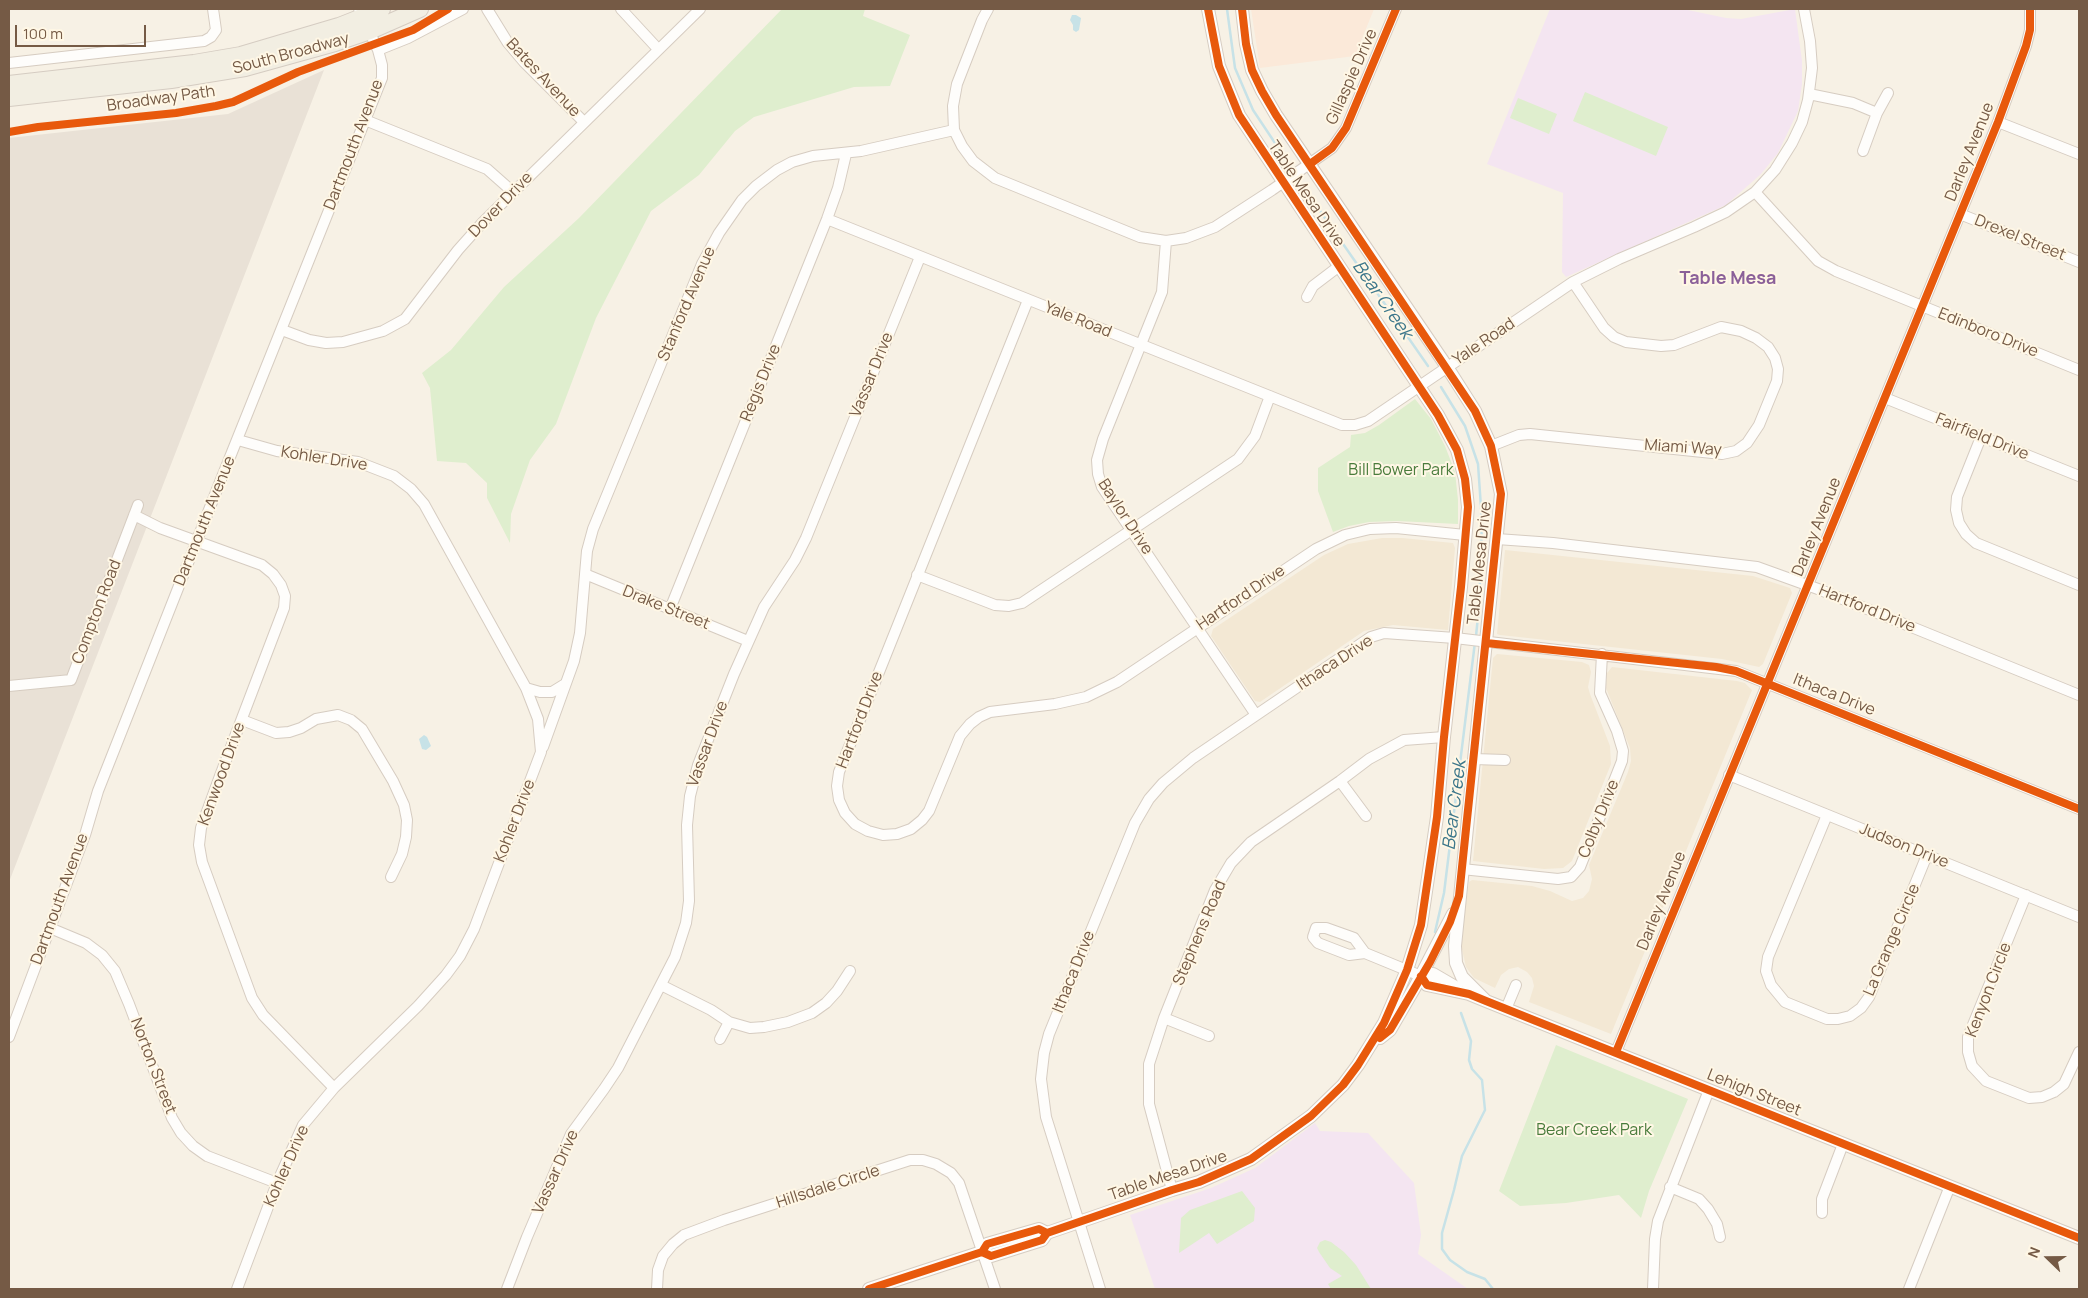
<!DOCTYPE html>
<html>
<head>
<meta charset="utf-8">
<style>
  body { margin:0 }
  #map { position:relative; width:2088px; height:1298px; overflow:hidden; background:#f7f1e5; font-family:Manrope,sans-serif }
  canvas { display:block }
  .frame { position:absolute; inset:0; border:10px solid #755a45; pointer-events:none }
  .north { position:absolute; left:2023px; top:1233px; width:50px; height:50px; -webkit-text-stroke:4px #fff7e5; paint-order:stroke; rotate:292deg; font-size:14px; font-weight:700; line-height:20px; text-align:center; color:#755a45 }
  .north::after { content:''; display:block; margin:auto; width:18px; height:22px; background:#755a45; clip-path:polygon(50% 0,100% 100%,50% 72%,0 100%) }
  .scale { position:absolute; left:15px; top:25px; width:131px; height:22px; box-sizing:border-box; border:2px solid #755a45; border-top:0; padding-left:6px; font-size:15px; line-height:18px; white-space:nowrap; color:#755a45; -webkit-text-stroke:4px #fff7e5; paint-order:stroke }
</style>
</head>
<body>
<div id="map">
<canvas width="2088" height="1298"></canvas>
<div class="frame"></div>
<div class="north">N</div>
<div class="scale">100 m</div>
</div>
<script>
const ctx = document.querySelector('canvas').getContext('2d');
ctx.lineJoin = 'round';
function fill(path, color) { ctx.fillStyle = color; ctx.fill(path, 'evenodd'); }
const toPath = rows => new Path2D(rows.map(r => 'M' + r).join(''));
function strokePath(path, color, width, dash) { ctx.strokeStyle = color; ctx.lineWidth = width; ctx.lineCap = dash ? 'butt' : 'round'; ctx.setLineDash(dash || []); ctx.stroke(path); }
function label(font, color, halo, rows, align = 'center') {
  ctx.font = font + ' Manrope,sans-serif'; ctx.lineWidth = 4; ctx.setLineDash([]); ctx.textBaseline = 'middle'; ctx.strokeStyle = halo; ctx.fillStyle = color; for (const [text, x, y, turn = 0] of rows) {
    ctx.save(); ctx.translate(x, y); ctx.rotate((+turn || 0) * Math.PI / 180); ctx.textAlign = isNaN(turn) ? turn : align; if (halo) ctx.strokeText(text, 0, 0); ctx.fillText(text, 0, 0); ctx.restore();
  }
}
fill(toPath([
  [1382,538,1402,538,1453,543,1455,548,1448,630,1393,625,1364,631,1260,702,1255,701,1211,636,1213,629,1324,555,1348,544],
  [1505,550,1753,576,1790,588,1792,593,1763,664,1759,667,1722,659,1500,635,1497,634],
  [1497,654,1582,662,1589,665,1591,672,1588,687,1590,694,1610,746,1611,764,1572,861,1563,868,1544,869,1473,861,1493,658],
  [1612,667,1737,681,1745,683,1752,690,1611,1034,1529,1002,1534,986,1532,978,1527,972,1518,967,1509,969,1501,975,1495,988,1474,978,1466,967,1462,949,1462,932,1469,882,1472,880,1532,886,1550,891,1572,901,1583,898,1589,891,1592,879,1589,865,1628,772,1631,761,1630,748,1606,688,1607,673]
]), '#f3e8d4');
fill(toPath([
  [1251,9,1374,9,1355,56,1260,68]
]), '#fbe9d9');
fill(toPath([
  [324,70,9,882,9,138,228,114]
]), '#e9e1d6');
fill(toPath([
  [1550,9,1683,9,1726,18,1741,19,1795,9,1802,61,1802,84,1798,111,1778,153,1761,174,1726,205,1566,277,1562,272,1563,193,1487,164],
  [1315,1123,1320,1131,1368,1133,1414,1183,1421,1235,1418,1254,1468,1289,1155,1289,1130,1215,1211,1188,1255,1168]
]), '#f4e5f1');
fill(toPath([
  [782,9,865,9,863,16,910,35,890,86,854,87,754,117,735,131,699,175,651,211,596,318,556,424,530,460,511,514,510,543,487,498,487,483,466,463,437,461,430,388,422,373,451,350,504,287,579,218],
  [1585,92,1668,127,1656,156,1573,121],
  [1518,98,1557,114,1549,134,1510,118],
  [1415,399,1431,419,1445,446,1455,472,1458,500,1458,524,1397,521,1369,522,1349,526,1333,532,1318,491,1318,468,1350,447,1351,435,1365,433,1379,425],
  [1556,1045,1688,1099,1649,1191,1641,1218,1619,1195,1566,1203,1520,1206,1499,1191],
  [1242,1191,1255,1208,1254,1221,1217,1244,1209,1233,1179,1253,1181,1218,1190,1210],
  [1325,1240,1331,1242,1344,1252,1356,1265,1371,1289,1331,1289,1328,1284,1342,1276,1330,1268,1319,1252,1317,1248,1320,1242]
]), '#dfeece');
fill(toPath([
  [1072,15,1076,15,1081,18,1079,30,1076,32,1073,30,1073,25,1070,20],
  [424,735,427,737,431,746,426,750,422,749,419,739]
]), '#c7e2e7');
strokePath(toPath([
  [1227,9,1235,68,1253,110,1289,164],
  [1302,185,1428,366],
  [1441,387,1465,426,1478,464,1482,522,1479,607,1476,636],
  [1435,932,1444,893,1475,642],
  [1461,1013,1471,1041,1469,1060,1472,1069,1482,1080,1485,1110,1462,1156,1454,1190,1442,1233,1442,1249,1450,1260,1467,1272,1485,1279,1493,1289]
]), '#c7e2e7', 2.5);
const minor = toPath([
  [487,9,508,43,524,62,584,122],
  [621,9,658,49],
  [988,9,982,20,957,84,953,106,954,130,962,146,973,161,995,178,1140,237,1166,241,1186,238,1215,227,1272,190,1332,148,1346,128,1396,9],
  [378,50,408,38,463,9],
  [9,63,204,41,211,37,216,30,213,9],
  [1809,94,1853,103,1877,113],
  [365,120,487,169,513,192],
  [1998,122,2079,154],
  [1863,151,1877,113,1888,93],
  [1755,192,1818,261,1836,271,2079,370],
  [1960,214,2079,262],
  [827,219,1342,425,1355,425,1368,421,1573,282,1619,259,1694,227,1726,212,1755,192,1775,170,1792,143,1802,122,1808,100,1812,68,1810,41,1804,9],
  [1166,241,1162,292,1103,439,1097,460,1098,474,1102,487,1256,715],
  [1307,297,1313,286,1338,267],
  [1028,300,839,772,837,786,839,800,845,813,855,824,868,831,883,835,897,834,911,829,922,820,929,811,960,736,970,724,979,717,990,712,1055,704,1086,697,1117,682,1316,549,1345,535,1370,529,1396,528,1465,535],
  [282,330,309,340,326,343,343,342,383,331,405,319,458,250,483,222,700,9],
  [1885,398,2079,476],
  [1981,437,1957,497,1956,510,1959,523,1966,534,1976,543,2079,585],
  [1491,446,1519,435,1530,434,1722,454,1736,451,1747,443,1759,425,1777,381,1778,369,1775,358,1768,347,1756,338,1741,331,1721,327,1674,345,1661,346,1626,342,1614,337,1604,328,1573,282],
  [134,515,160,528,262,565,273,574,281,585,285,596,284,608,220,776,201,828,199,845,202,862,252,998,263,1015,334,1088],
  [1497,539,1553,543,1757,567,1818,589,2079,695],
  [585,574,748,641],
  [917,575,995,605,1009,606,1022,603,1238,459,1255,436,1270,396],
  [670,609,827,219,838,188,846,154],
  [9,686,71,680,138,505],
  [526,688,540,692,552,692,565,684],
  [242,720,276,733,289,732,301,728,316,719,338,715,351,720,362,729,393,781,404,805,407,820,406,837,402,854,391,877],
  [543,747,574,661,580,633,587,551,593,529,702,264,719,233,742,200,756,186,777,170,792,162,813,156,861,151,954,130],
  [1474,759,1505,760],
  [1729,775,2079,917],
  [1340,781,1366,816],
  [1827,815,1768,957,1766,971,1771,985,1785,1002,1827,1019,1838,1019,1850,1016,1861,1008,1869,997,1927,855],
  [1462,869,1558,879,1571,877,1580,867,1622,761,1623,751,1617,731,1600,693,1602,654],
  [2026,895,1968,1037,1968,1052,1972,1066,1986,1081,2029,1098,2042,1097,2054,1092,2064,1084,2079,1052],
  [50,928,86,943,102,955,115,971,129,1004,172,1118,181,1133,193,1146,207,1156,277,1183],
  [1365,953,1349,955,1318,943,1313,937,1316,928,1326,928,1354,938,1365,953,1421,976],
  [661,985,711,1010,729,1022,750,1028,764,1027,788,1022,812,1013,826,1003,837,991,850,971],
  [1506,1009,1516,985],
  [1164,1018,1209,1036],
  [9,1037,85,835,98,791,218,487,382,78,382,65,378,50,359,9],
  [720,1039,729,1022],
  [1616,1052,1998,122,2026,46,2030,30,2030,9],
  [1670,1187,1699,1199,1708,1209,1717,1224,1720,1237],
  [1172,1190,1149,1104,1149,1064,1164,1018,1215,890,1231,863,1251,842,1340,781,1369,759,1404,740,1444,737],
  [1822,1213,1822,1199,1843,1144],
  [237,1289,277,1183,303,1125,334,1088,418,1006,446,975,460,956,474,929,541,752,538,719,526,688,424,504,411,489,394,476,358,462,277,451,238,440],
  [507,1289,527,1237,571,1134,604,1089,618,1068,675,957,686,923,689,901,687,825,690,796,698,765,734,674,764,607,795,560,806,538,920,257],
  [657,1289,658,1270,663,1256,673,1244,684,1235,724,1220,910,1160,923,1160,936,1164,951,1173,959,1183,995,1289],
  [1100,1289,1046,1117,1041,1079,1044,1053,1049,1034,1135,823,1149,799,1163,783,1193,758,1371,637,1384,633,1455,638,1736,671,2079,809],
  [1653,1289,1655,1239,1658,1221,1709,1090],
  [1909,1289,1950,1186]
]);
const tertiary = toPath([
  [1242,9,1246,44,1252,70,1262,91,1276,115,1447,367,1475,411,1491,446,1501,494,1455,946,1456,963,1462,977,1486,1001],
  [1421,976,1427,985,1469,994,1486,1001,2079,1238],
  [1421,976,1433,974,1457,988],
  [1380,1038,1390,1030,1415,987,1453,914],
  [982,1252,987,1244,1039,1229,1047,1233],
  [869,1289,982,1252,991,1256,1042,1240,1047,1233,1172,1190,1199,1182,1251,1159,1311,1116,1343,1085,1358,1065,1384,1023,1407,970,1421,925,1437,817,1444,737,1461,587,1468,507,1465,479,1457,450,1438,415,1239,115,1219,66,1208,9]
]);
const primary = toPath([
  [9,84,194,63,241,55,339,26,382,9],
  [9,98,171,80,245,68,335,43,370,31,420,9]
]);
strokePath(minor, '#d6ccc1', 12);
strokePath(tertiary, '#d6ccc1', 14);
strokePath(primary, '#d5ccc2', 18);
strokePath(minor, '#fefdfb', 10);
strokePath(tertiary, '#fefdfb', 12);
strokePath(primary, '#f2eee2', 16);
strokePath(toPath([
  [1242,9,1246,44,1252,70,1262,91,1276,115,1475,411,1491,446,1501,494,1459,896,1450,922,1430,962,1390,1030,1380,1038],
  [9,132,38,127,176,113,216,106,233,102,298,72,413,30,448,9],
  [1310,164,1332,148,1346,128,1396,9],
  [1486,643,1716,667,1736,671,2079,809],
  [1421,976,1427,985,1469,994,1486,1001,2079,1238],
  [1616,1052,1998,122,2026,46,2030,30,2030,9],
  [982,1252,987,1244,1039,1229,1047,1233],
  [869,1289,982,1252,991,1256,1042,1240,1047,1233,1172,1190,1199,1182,1251,1159,1311,1116,1343,1085,1358,1065,1384,1023,1407,970,1421,925,1437,817,1444,737,1461,587,1468,507,1465,479,1457,450,1438,415,1239,115,1219,66,1208,9]
]), '#e8590c', 8);
label('16px', '#755a45', '#fff7e5', [
  ["South Broadway",291,54,-15],
  ["Gillaspie Drive",1352,77,-66],
  ["Bates Avenue",543,78,47],
  ["Broadway Path",161,99,-8],
  ["Dartmouth Avenue",354,145,-69],
  ["Darley Avenue",1970,152,-68],
  ["Table Mesa Drive",1306,194,56],
  ["Dover Drive",501,205,-46],
  ["Drexel Street",2020,238,22],
  ["Stanford Avenue",687,304,-67],
  ["Yale Road",1078,320,22],
  ["Edinboro Drive",1988,333,22],
  ["Yale Road",1484,342,-34],
  ["Vassar Drive",872,375,-68],
  ["Regis Drive",761,383,-68],
  ["Fairfield Drive",1982,437,22],
  ["Miami Way",1683,448,4],
  ["Kohler Drive",324,459,9],
  ["Baylor Drive",1125,517,57],
  ["Dartmouth Avenue",205,521,-68],
  ["Darley Avenue",1817,527,-68],
  ["Table Mesa Drive",1480,563,-84],
  ["Hartford Drive",1241,598,-34],
  ["Drake Street",666,608,22],
  ["Hartford Drive",1867,609,22],
  ["Compton Road",97,612,-69],
  ["Ithaca Drive",1335,663,-33],
  ["Ithaca Drive",1834,695,22],
  ["Hartford Drive",860,720,-69],
  ["Vassar Drive",708,744,-70],
  ["Kenwood Drive",222,774,-70],
  ["Colby Drive",1599,819,-68],
  ["Kohler Drive",515,821,-69],
  ["Judson Drive",1904,846,22],
  ["Dartmouth Avenue",60,899,-70],
  ["Darley Avenue",1662,901,-68],
  ["Stephens Road",1200,933,-67],
  ["La Grange Circle",1892,940,-67],
  ["Ithaca Drive",1074,972,-68],
  ["Kenyon Circle",1989,990,-69],
  ["Norton Street",153,1066,69],
  ["Lehigh Street",1754,1093,22],
  ["Kohler Drive",287,1166,-66],
  ["Vassar Drive",556,1172,-66],
  ["Table Mesa Drive",1168,1176,-19],
  ["Hillsdale Circle",828,1187,-18]
]);
label('16px', '#4a7c3c', '#fff7e5', [
  ["Bill Bower Park",1401,471],
  ["Bear Creek Park",1594,1131]
]);
label('bold 18px', '#8b6099', '#fff7e5', [
  ["Table Mesa",1728,279]
]);
label('italic 18px', '#3d778b', '#fff7e5', [
  ["Bear Creek",1382,300,55],
  ["Bear Creek",1455,805,-83]
]);
</script>
</body>
</html>
